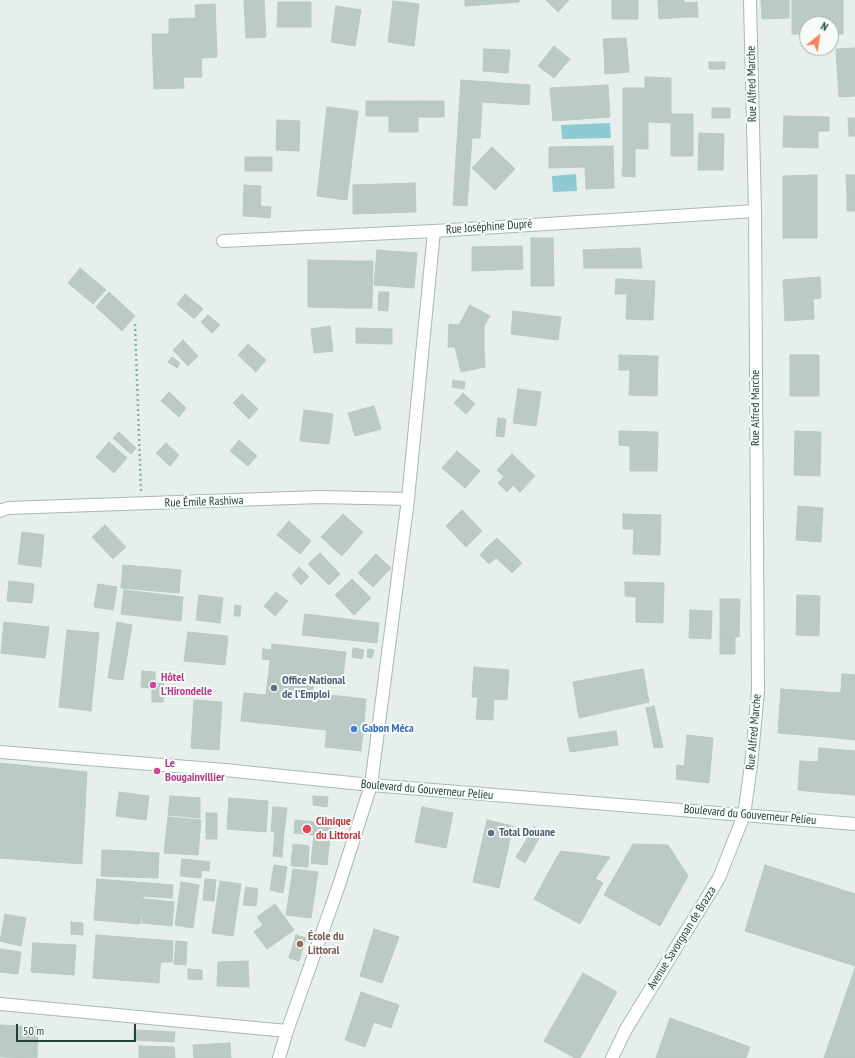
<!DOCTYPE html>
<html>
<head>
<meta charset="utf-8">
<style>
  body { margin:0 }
  #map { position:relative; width:855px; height:1058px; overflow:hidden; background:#e6efeb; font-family:"PT Sans Narrow",sans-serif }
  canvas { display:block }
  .north { position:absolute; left:799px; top:16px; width:40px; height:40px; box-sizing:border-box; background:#f7fbf9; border:1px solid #a3b1ad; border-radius:50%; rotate:30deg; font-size:11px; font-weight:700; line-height:16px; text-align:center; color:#24423a }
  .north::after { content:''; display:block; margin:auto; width:14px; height:18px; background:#f4845f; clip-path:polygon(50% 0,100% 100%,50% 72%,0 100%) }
  .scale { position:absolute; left:16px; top:1024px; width:120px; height:18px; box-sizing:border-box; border:2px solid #24423a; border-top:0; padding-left:5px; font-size:12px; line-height:14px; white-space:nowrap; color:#24423a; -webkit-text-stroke:3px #f7fbf9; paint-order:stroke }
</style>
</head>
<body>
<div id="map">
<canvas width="855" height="1058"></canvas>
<div class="north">N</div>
<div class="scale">50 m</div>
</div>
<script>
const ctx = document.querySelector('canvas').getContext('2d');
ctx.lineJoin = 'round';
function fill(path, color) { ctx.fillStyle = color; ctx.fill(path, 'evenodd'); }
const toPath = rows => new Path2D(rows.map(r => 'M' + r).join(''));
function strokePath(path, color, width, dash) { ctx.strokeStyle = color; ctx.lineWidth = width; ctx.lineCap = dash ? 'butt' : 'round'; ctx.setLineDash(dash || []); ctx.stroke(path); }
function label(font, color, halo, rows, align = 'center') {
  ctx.font = font + ' "PT Sans Narrow",sans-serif'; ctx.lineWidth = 4; ctx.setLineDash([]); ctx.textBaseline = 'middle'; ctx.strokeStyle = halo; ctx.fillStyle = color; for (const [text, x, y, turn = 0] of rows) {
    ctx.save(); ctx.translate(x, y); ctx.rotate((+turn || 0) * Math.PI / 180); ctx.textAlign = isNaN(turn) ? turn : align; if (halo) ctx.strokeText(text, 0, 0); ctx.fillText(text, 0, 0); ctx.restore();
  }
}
fill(toPath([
  [610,123,611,138,562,139,561,125],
  [576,174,577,191,553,192,552,176]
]), '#8ec9d4');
const building = toPath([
  [244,0,264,0,266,37,246,38,244,0],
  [465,0,508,0,508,3,465,6,465,0],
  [508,0,519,0,519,2,508,3,508,0],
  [546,0,569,0,558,12,546,0],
  [612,0,638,0,638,19,612,19,612,0],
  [658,0,684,0,685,17,659,19,658,0],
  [761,0,789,0,789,18,762,19,761,0],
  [792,0,843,0,843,34,831,34,831,24,807,24,807,34,792,34,792,0],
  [393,1,419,4,414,46,388,42,393,1],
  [278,2,311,2,311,27,277,27,278,2],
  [697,2,698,17,685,17,684,3,697,2],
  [215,4,217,57,201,58,202,77,183,77,184,88,154,89,152,34,169,34,169,19,196,18,195,5,215,4],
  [336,6,361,10,355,46,331,42,336,6],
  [626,38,627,47,604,49,603,39,626,38],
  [554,46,570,59,554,78,538,66,554,46],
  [627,47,629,72,605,74,604,49,627,47],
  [855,48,855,96,839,97,836,49,855,48],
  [484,49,510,50,508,73,483,71,484,49],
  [709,62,725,62,725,69,709,69,709,62],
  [645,77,671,78,671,123,648,122,648,139,623,138,623,88,645,88,645,77],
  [461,80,530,85,529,105,482,102,480,138,472,138,467,206,453,205,461,80],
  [608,85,610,117,553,121,550,88,608,85],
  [366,101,389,101,389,116,366,116,366,101],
  [389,101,418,101,418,132,389,132,389,101],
  [418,101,444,101,444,117,418,117,418,101],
  [327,107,358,111,347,200,317,196,327,107],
  [712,108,730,108,730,118,712,118,712,108],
  [671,114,693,114,693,156,671,156,671,114],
  [784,116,829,117,829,131,818,131,818,148,783,147,784,116],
  [848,118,855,118,855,136,849,136,848,118],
  [277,120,300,121,299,151,276,150,277,120],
  [699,133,724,134,723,170,698,170,699,133],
  [623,138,648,139,648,149,623,148,623,138],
  [613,146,614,188,586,189,585,167,549,168,549,147,613,146],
  [492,147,515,169,495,190,472,168,492,147],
  [623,148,635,149,635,164,623,164,623,148],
  [245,157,260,157,260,171,245,171,245,157],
  [260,157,272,157,272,171,260,171,260,157],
  [623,164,635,164,635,177,622,176,623,164],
  [817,175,817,238,783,238,783,176,817,175],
  [846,175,855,175,855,195,847,196,846,175],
  [415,183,416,212,353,214,353,185,415,183],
  [244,185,261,186,260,217,243,216,244,185],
  [855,195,855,211,847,211,847,196,855,195],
  [260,206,271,207,270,218,260,217,260,206],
  [531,238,553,238,554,286,531,286,531,238],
  [522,246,523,269,472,271,472,247,522,246],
  [640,248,642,268,584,268,583,250,640,248],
  [377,250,417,253,414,288,374,285,377,250],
  [308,260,349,261,348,308,308,307,308,260],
  [349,261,373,261,372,308,348,308,349,261],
  [80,268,106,290,93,304,68,283,80,268],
  [820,277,821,298,813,299,814,319,785,321,783,280,820,277],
  [616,279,655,281,653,320,626,319,627,294,615,294,616,279],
  [109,292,135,316,122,331,96,307,109,292],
  [379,292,389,292,388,311,378,310,379,292],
  [185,294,203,309,194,319,177,304,185,294],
  [470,305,490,316,484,326,484,349,485,367,461,372,455,347,448,347,449,324,459,325,470,305],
  [513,311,561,317,558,340,511,334,513,311],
  [208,315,220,325,212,333,201,322,208,315],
  [330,326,333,351,314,353,311,329,330,326],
  [356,328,392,329,392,344,356,343,356,328],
  [183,340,198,356,188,366,173,350,183,340],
  [248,344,266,360,256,372,238,355,248,344],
  [619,355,658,356,657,396,629,395,630,370,619,370,619,355],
  [790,355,819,355,819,396,790,396,790,355],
  [172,357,180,363,177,368,168,362,172,357],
  [453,380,465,382,464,389,452,387,453,380],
  [518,389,541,392,536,426,513,423,518,389],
  [169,392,186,408,179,417,161,401,169,392],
  [463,393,475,404,466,414,454,403,463,393],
  [242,394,258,409,249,419,233,403,242,394],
  [374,406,381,429,355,436,348,413,374,406],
  [304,410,333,414,329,444,300,441,304,410],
  [498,418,506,419,504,437,496,436,498,418],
  [619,431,658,432,657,471,630,471,630,446,619,445,619,431],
  [795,431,821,432,820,476,794,475,795,431],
  [119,432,136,448,131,454,113,438,119,432],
  [239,440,257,456,248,466,230,451,239,440],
  [109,442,127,458,114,473,96,457,109,442],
  [166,443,179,455,170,466,156,453,166,443],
  [457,451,480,471,465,488,442,468,457,451],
  [512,454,535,476,520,492,497,470,512,454],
  [504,477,513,485,507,492,498,483,504,477],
  [798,506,823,508,821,542,796,540,798,506],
  [462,510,482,531,466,547,446,526,462,510],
  [343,514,363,532,342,556,321,537,343,514],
  [623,514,661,515,660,555,633,554,634,529,623,529,623,514],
  [289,521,311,541,300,554,277,535,289,521],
  [105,525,126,547,113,559,92,537,105,525],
  [22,532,44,535,41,567,18,564,22,532],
  [497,538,522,563,512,573,486,548,497,538],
  [486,548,496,558,489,564,480,555,486,548],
  [320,553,340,574,329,585,308,564,320,553],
  [376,554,391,568,373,587,358,573,376,554],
  [123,565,181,570,179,593,121,588,123,565],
  [299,567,309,577,301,585,292,575,299,567],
  [352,579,371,598,354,615,335,595,352,579],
  [9,581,34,584,32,603,7,601,9,581],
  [625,582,664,583,663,623,636,622,636,597,625,596,625,582],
  [98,584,117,587,113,610,94,607,98,584],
  [124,590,183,597,181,621,121,614,124,590],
  [276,592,288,601,275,616,264,606,276,592],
  [199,595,223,598,220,623,196,620,199,595],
  [797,595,820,596,819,636,796,635,797,595],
  [720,599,740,599,739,637,720,636,720,599],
  [235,605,241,606,240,616,234,616,235,605],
  [690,610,712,611,711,639,689,638,690,610],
  [305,614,379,623,377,643,302,635,305,614],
  [4,622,49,627,45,658,1,653,4,622],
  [117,622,132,625,123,680,108,678,117,622],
  [67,630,99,633,91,711,59,707,67,630],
  [188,632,228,636,225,665,184,661,188,632],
  [720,636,735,637,735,654,720,654,720,636],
  [272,644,346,652,342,684,314,681,312,693,366,699,364,723,328,719,327,730,241,721,244,693,266,695,272,644],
  [353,648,364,650,362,659,352,657,353,648],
  [263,649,271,650,270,660,262,659,263,649],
  [368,649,374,650,372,658,367,657,368,649],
  [474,667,509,670,507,700,494,699,493,720,476,719,478,697,472,697,474,667],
  [643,669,649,702,579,718,573,682,643,669],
  [142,671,155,672,155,683,164,684,163,702,152,702,152,688,141,687,142,671],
  [842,674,855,675,855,740,838,738,842,674],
  [781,689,841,693,838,738,778,733,781,689],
  [194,700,222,702,219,750,191,748,194,700],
  [654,706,663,747,654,748,646,708,654,706],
  [328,719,364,723,361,751,325,747,328,719],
  [616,731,618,745,570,752,567,738,616,731],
  [687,735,713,738,709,783,683,780,687,735],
  [819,748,855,751,855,795,816,792,819,748],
  [800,761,818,762,816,792,798,790,800,761],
  [0,763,87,772,82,864,0,858,0,763],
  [677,765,684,766,683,780,676,779,677,765],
  [119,792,149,796,146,820,116,816,119,792],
  [170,796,200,798,200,818,168,815,170,796],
  [313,796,328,797,327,807,313,805,313,796],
  [229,798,268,801,266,832,227,829,229,798],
  [273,807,287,808,284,832,271,831,273,807],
  [422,807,453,813,446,848,415,842,422,807],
  [206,813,217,813,217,839,206,839,206,813],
  [168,817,201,820,198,855,164,853,168,817],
  [295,820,316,822,315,826,331,828,327,865,311,863,314,835,294,833,295,820],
  [487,820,513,826,499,888,473,882,487,820],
  [534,827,542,833,525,863,516,857,534,827],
  [275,831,284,832,282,857,273,856,275,831],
  [293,844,309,846,308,867,291,866,293,844],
  [633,844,668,845,688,876,660,926,604,895,633,844],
  [102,850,129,851,127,877,101,876,102,850],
  [129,851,159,853,158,878,127,877,129,851],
  [561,851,610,857,595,879,557,857,561,851],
  [557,857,603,883,580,924,534,899,557,857],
  [182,859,202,861,201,878,180,876,182,859],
  [202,861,210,862,209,871,202,870,202,861],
  [274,865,287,867,283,893,270,890,274,865],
  [765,865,855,894,855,966,745,931,765,865],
  [293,869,318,872,311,918,286,915,293,869],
  [97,879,173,885,172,898,142,896,144,899,140,924,94,920,97,879],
  [205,879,216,880,214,901,203,900,205,879],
  [220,881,241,884,233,936,212,933,220,881],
  [181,882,199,885,193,928,175,925,181,882],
  [246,887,258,889,256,906,243,905,246,887],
  [144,899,174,902,172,926,142,923,144,899],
  [275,904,294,930,267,949,254,932,263,925,257,917,275,904],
  [5,914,26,918,21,946,0,941,5,914],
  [71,922,83,923,83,935,71,934,71,922],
  [374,929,399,937,382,983,360,976,374,929],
  [96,935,162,940,159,983,93,978,96,935],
  [296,935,306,938,299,961,289,958,296,935],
  [162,940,173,941,172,962,160,962,162,940],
  [176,941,187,942,186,965,174,964,176,941],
  [33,943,76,945,74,975,31,972,33,943],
  [0,949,21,952,18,974,0,972,0,949],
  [248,961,249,987,217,986,218,962,248,961],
  [855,968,855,1058,824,1058,855,968],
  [188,969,202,970,202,980,188,979,188,969],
  [583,973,617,992,580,1058,575,1058,544,1041,583,973],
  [361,992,399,1005,391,1028,374,1022,365,1047,345,1040,361,992],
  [670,1018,750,1047,746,1058,656,1058,670,1018],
  [0,1025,38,1027,37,1058,0,1057,0,1025],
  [134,1030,175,1032,174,1042,134,1040,134,1030],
  [230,1043,231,1058,194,1058,193,1045,230,1043],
  [139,1046,174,1047,175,1058,139,1058,139,1046]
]);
fill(building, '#bbcac4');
strokePath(building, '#b8c9c2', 1);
const street = toPath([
  [223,241,434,231,755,211],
  [0,511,8,508,320,497,408,499],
  [0,1004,287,1031],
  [279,1058,287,1031,339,885,371,785,408,499,434,231]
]);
const secondary = toPath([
  [0,752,225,770,371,785,855,824],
  [612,1058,626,1029,719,878,744,815,751,765,758,691,755,211,750,0]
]);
strokePath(street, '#a8b8b2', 14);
strokePath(secondary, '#a4bbb3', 14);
strokePath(toPath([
  [135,324,141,491]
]), '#86b3a5', 2.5, [2, 3]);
strokePath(street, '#fff', 12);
strokePath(secondary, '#fff', 12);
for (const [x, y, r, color] of [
  [153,685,4,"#d1479c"],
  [274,688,4,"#5c6f8a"],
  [354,729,4,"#3f7fe0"],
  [157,771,4,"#d1479c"],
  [307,829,5,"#e0444e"],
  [491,833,4,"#5c6f8a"],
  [300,944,4,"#8d6e63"]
]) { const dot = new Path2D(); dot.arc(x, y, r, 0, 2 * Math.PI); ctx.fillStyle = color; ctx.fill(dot); strokePath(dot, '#f7fbf9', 1.5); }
label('12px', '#24423a', '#f7fbf9', [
  ["Rue Alfred Marche",752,84,-91],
  ["Rue Joséphine Dupré",489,227,-4],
  ["Rue Alfred Marche",756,408,-90],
  ["Rue Émile Rashiwa",204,502,-2],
  ["Rue Alfred Marche",754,732,-85],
  ["Boulevard du Gouverneur Pelieu",427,790,5],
  ["Boulevard du Gouverneur Pelieu",750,815,5],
  ["Avenue Savorgnan de Brazza",682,938,-58]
]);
label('bold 12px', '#b23c85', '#f7fbf9', [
  ["Hôtel",161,678],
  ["L'Hirondelle",161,692],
  ["Le",165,764],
  ["Bougainvillier",165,778]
], 'left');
label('bold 12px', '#4e5e75', '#f7fbf9', [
  ["Office National",282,681],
  ["de l'Emploi",282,695],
  ["Total Douane",499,833]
], 'left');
label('bold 12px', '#366cbe', '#f7fbf9', [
  ["Gabon Méca",362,729]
], 'left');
label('bold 12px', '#be3a42', '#f7fbf9', [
  ["Clinique",316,822],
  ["du Littoral",316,836]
], 'left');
label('bold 12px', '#785e54', '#f7fbf9', [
  ["École du",308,937],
  ["Littoral",308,951]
], 'left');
</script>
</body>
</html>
